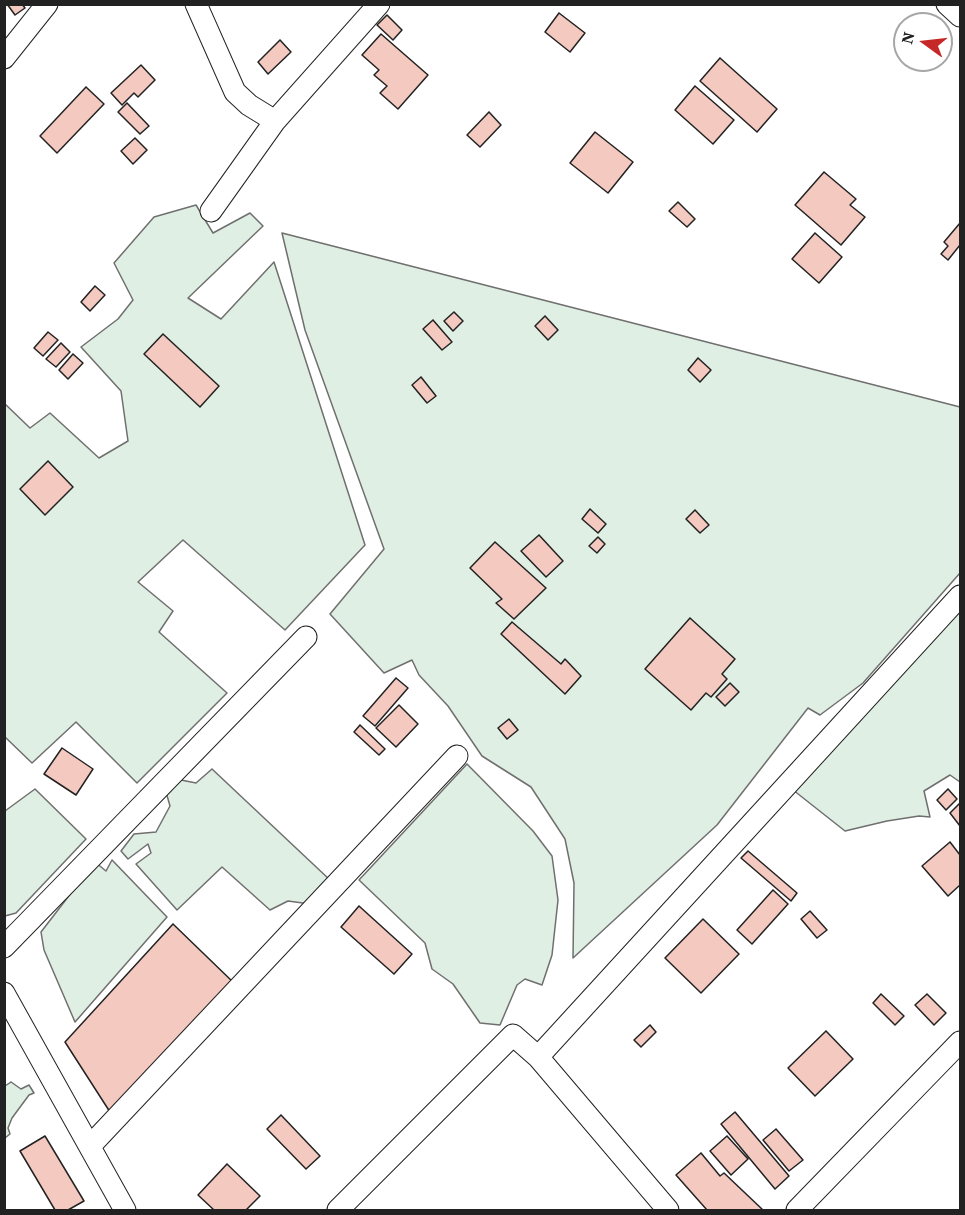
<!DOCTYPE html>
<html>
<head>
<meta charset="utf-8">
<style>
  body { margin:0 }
  #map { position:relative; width:965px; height:1215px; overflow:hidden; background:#fff; font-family:"Source Serif 4",serif }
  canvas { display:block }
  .frame { position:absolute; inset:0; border:6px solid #222; pointer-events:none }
  .north { position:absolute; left:893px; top:12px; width:60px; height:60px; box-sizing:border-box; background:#fff; border:2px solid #a7a7a7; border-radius:50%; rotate:285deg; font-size:16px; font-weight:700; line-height:24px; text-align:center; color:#222 }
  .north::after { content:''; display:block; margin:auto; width:21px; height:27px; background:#c62828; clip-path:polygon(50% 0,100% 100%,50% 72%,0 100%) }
</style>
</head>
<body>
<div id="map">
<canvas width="965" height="1215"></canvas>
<div class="frame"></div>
<div class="north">N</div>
</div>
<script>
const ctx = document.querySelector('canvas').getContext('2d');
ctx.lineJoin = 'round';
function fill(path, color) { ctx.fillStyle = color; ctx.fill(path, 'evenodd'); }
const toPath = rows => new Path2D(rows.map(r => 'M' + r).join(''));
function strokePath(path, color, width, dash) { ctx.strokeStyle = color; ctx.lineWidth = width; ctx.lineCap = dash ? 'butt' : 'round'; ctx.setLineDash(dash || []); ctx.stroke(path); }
const green = toPath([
  [196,205,213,233,250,213,263,226,188,298,221,319,274,262,365,545,285,630,183,540,138,582,173,611,159,632,227,693,137,783,76,722,32,763,5,737,4,403,30,428,50,413,99,458,128,441,121,391,81,347,118,319,133,300,114,263,154,217,196,205],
  [282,233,960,407,960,573,863,683,820,715,808,708,717,825,573,958,574,883,565,839,531,787,482,756,448,706,419,675,412,660,384,673,330,614,384,549,305,330,282,233],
  [960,594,960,782,950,775,924,791,930,817,919,816,887,821,845,831,788,786,960,594],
  [467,764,533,831,552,856,558,900,552,955,542,985,525,979,517,985,500,1025,480,1023,453,984,432,969,425,943,359,880,467,764],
  [212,769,330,880,310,904,288,901,270,910,222,867,177,910,136,864,151,853,148,844,128,859,121,851,134,834,156,832,170,806,166,792,176,779,196,783,212,769],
  [35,789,86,839,16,913,5,916,5,811,35,789],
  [112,860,167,917,75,1022,44,950,41,932,95,862,106,871,112,860],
  [11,1082,21,1089,29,1085,34,1093,29,1095,12,1118,8,1128,10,1134,5,1138,5,1086,11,1082]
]);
fill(green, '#e0efe3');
strokePath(green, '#6f6f6f', 1.5);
const building = toPath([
  [7,4,22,4,25,8,15,15,7,4],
  [559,13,585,33,570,52,545,32,559,13],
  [387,15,402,30,393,40,377,25,387,15],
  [381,34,428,75,398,109,380,93,387,86,374,75,379,70,362,55,381,34],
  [280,40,291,52,268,74,258,62,280,40],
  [720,58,777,109,757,132,700,81,720,58],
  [141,65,155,80,138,97,134,93,122,105,111,93,141,65],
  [695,86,734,120,713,144,675,110,695,86],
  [86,87,104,104,57,153,40,136,86,87],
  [127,103,149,126,140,134,118,112,127,103],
  [489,112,501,125,480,147,467,135,489,112],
  [595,132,633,162,608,193,570,163,595,132],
  [135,138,147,150,133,164,121,151,135,138],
  [824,172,856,199,850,205,865,217,841,245,795,205,824,172],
  [678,202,695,219,687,227,669,211,678,202],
  [960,223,960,245,948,260,941,254,948,246,944,242,960,223],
  [815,233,842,257,819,283,792,259,815,233],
  [95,286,105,295,90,311,81,302,95,286],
  [454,312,463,321,453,331,444,321,454,312],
  [545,316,558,330,548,340,535,326,545,316],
  [433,320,452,342,442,350,423,329,433,320],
  [48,332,58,340,43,356,34,348,48,332],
  [163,334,219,386,200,407,144,354,163,334],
  [61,343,70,352,56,367,46,359,61,343],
  [73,354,83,363,68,379,59,370,73,354],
  [698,358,711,370,700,382,688,370,698,358],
  [421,377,436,396,427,403,412,385,421,377],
  [48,461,73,487,45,515,20,489,48,461],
  [590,509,606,524,598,533,582,519,590,509],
  [695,510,709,525,700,533,686,519,695,510],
  [539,535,563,561,546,577,521,551,539,535],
  [598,537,605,544,597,553,589,546,598,537],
  [495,542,546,588,514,619,496,603,502,599,470,568,495,542],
  [690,618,735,659,722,674,727,679,711,697,706,693,691,710,645,669,690,618],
  [512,622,561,664,565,659,581,676,565,694,501,634,512,622],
  [396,678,408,688,375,726,363,716,396,678],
  [730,683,739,692,725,706,716,697,730,683],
  [399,705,418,724,396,747,376,728,399,705],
  [509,719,518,730,507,739,498,728,509,719],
  [360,725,385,749,379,755,354,732,360,725],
  [62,748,93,769,76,795,44,774,62,748],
  [948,789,957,799,946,810,937,800,948,789],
  [960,803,960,826,950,813,960,803],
  [950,842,960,855,960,885,948,896,922,866,950,842],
  [748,851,797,893,791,901,741,858,748,851],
  [773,890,788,904,752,944,737,930,773,890],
  [359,906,412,954,394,974,341,927,359,906],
  [810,911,827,930,817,938,801,919,810,911],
  [703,919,739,954,701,993,665,958,703,919],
  [173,924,234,983,110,1112,65,1042,173,924],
  [881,994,904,1016,895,1025,873,1003,881,994],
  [927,994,946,1013,934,1025,915,1005,927,994],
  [650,1025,656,1032,641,1047,634,1040,650,1025],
  [826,1031,853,1059,815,1096,788,1068,826,1031],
  [735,1112,789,1176,775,1189,721,1124,735,1112],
  [281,1115,320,1156,306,1169,267,1129,281,1115],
  [776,1129,803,1160,789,1171,763,1140,776,1129],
  [45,1136,84,1201,68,1210,55,1210,20,1151,45,1136],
  [727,1136,748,1159,731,1175,710,1151,727,1136],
  [701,1153,720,1176,724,1173,763,1210,707,1210,676,1175,701,1153],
  [227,1164,260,1196,246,1210,214,1210,198,1195,227,1164]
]);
fill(building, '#f3c9c0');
strokePath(building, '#222', 1.5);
const street = toPath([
  [196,4,235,92,249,105,275,121],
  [947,4,960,16],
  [4,58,47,4],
  [211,211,275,121,379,4],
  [4,947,306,637],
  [4,993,125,1210],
  [538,1057,960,596],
  [90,1146,457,756],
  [338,1210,513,1035,538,1057,668,1210],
  [797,1210,960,1042]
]);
strokePath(street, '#222', 23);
strokePath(street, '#fff', 21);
</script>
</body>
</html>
